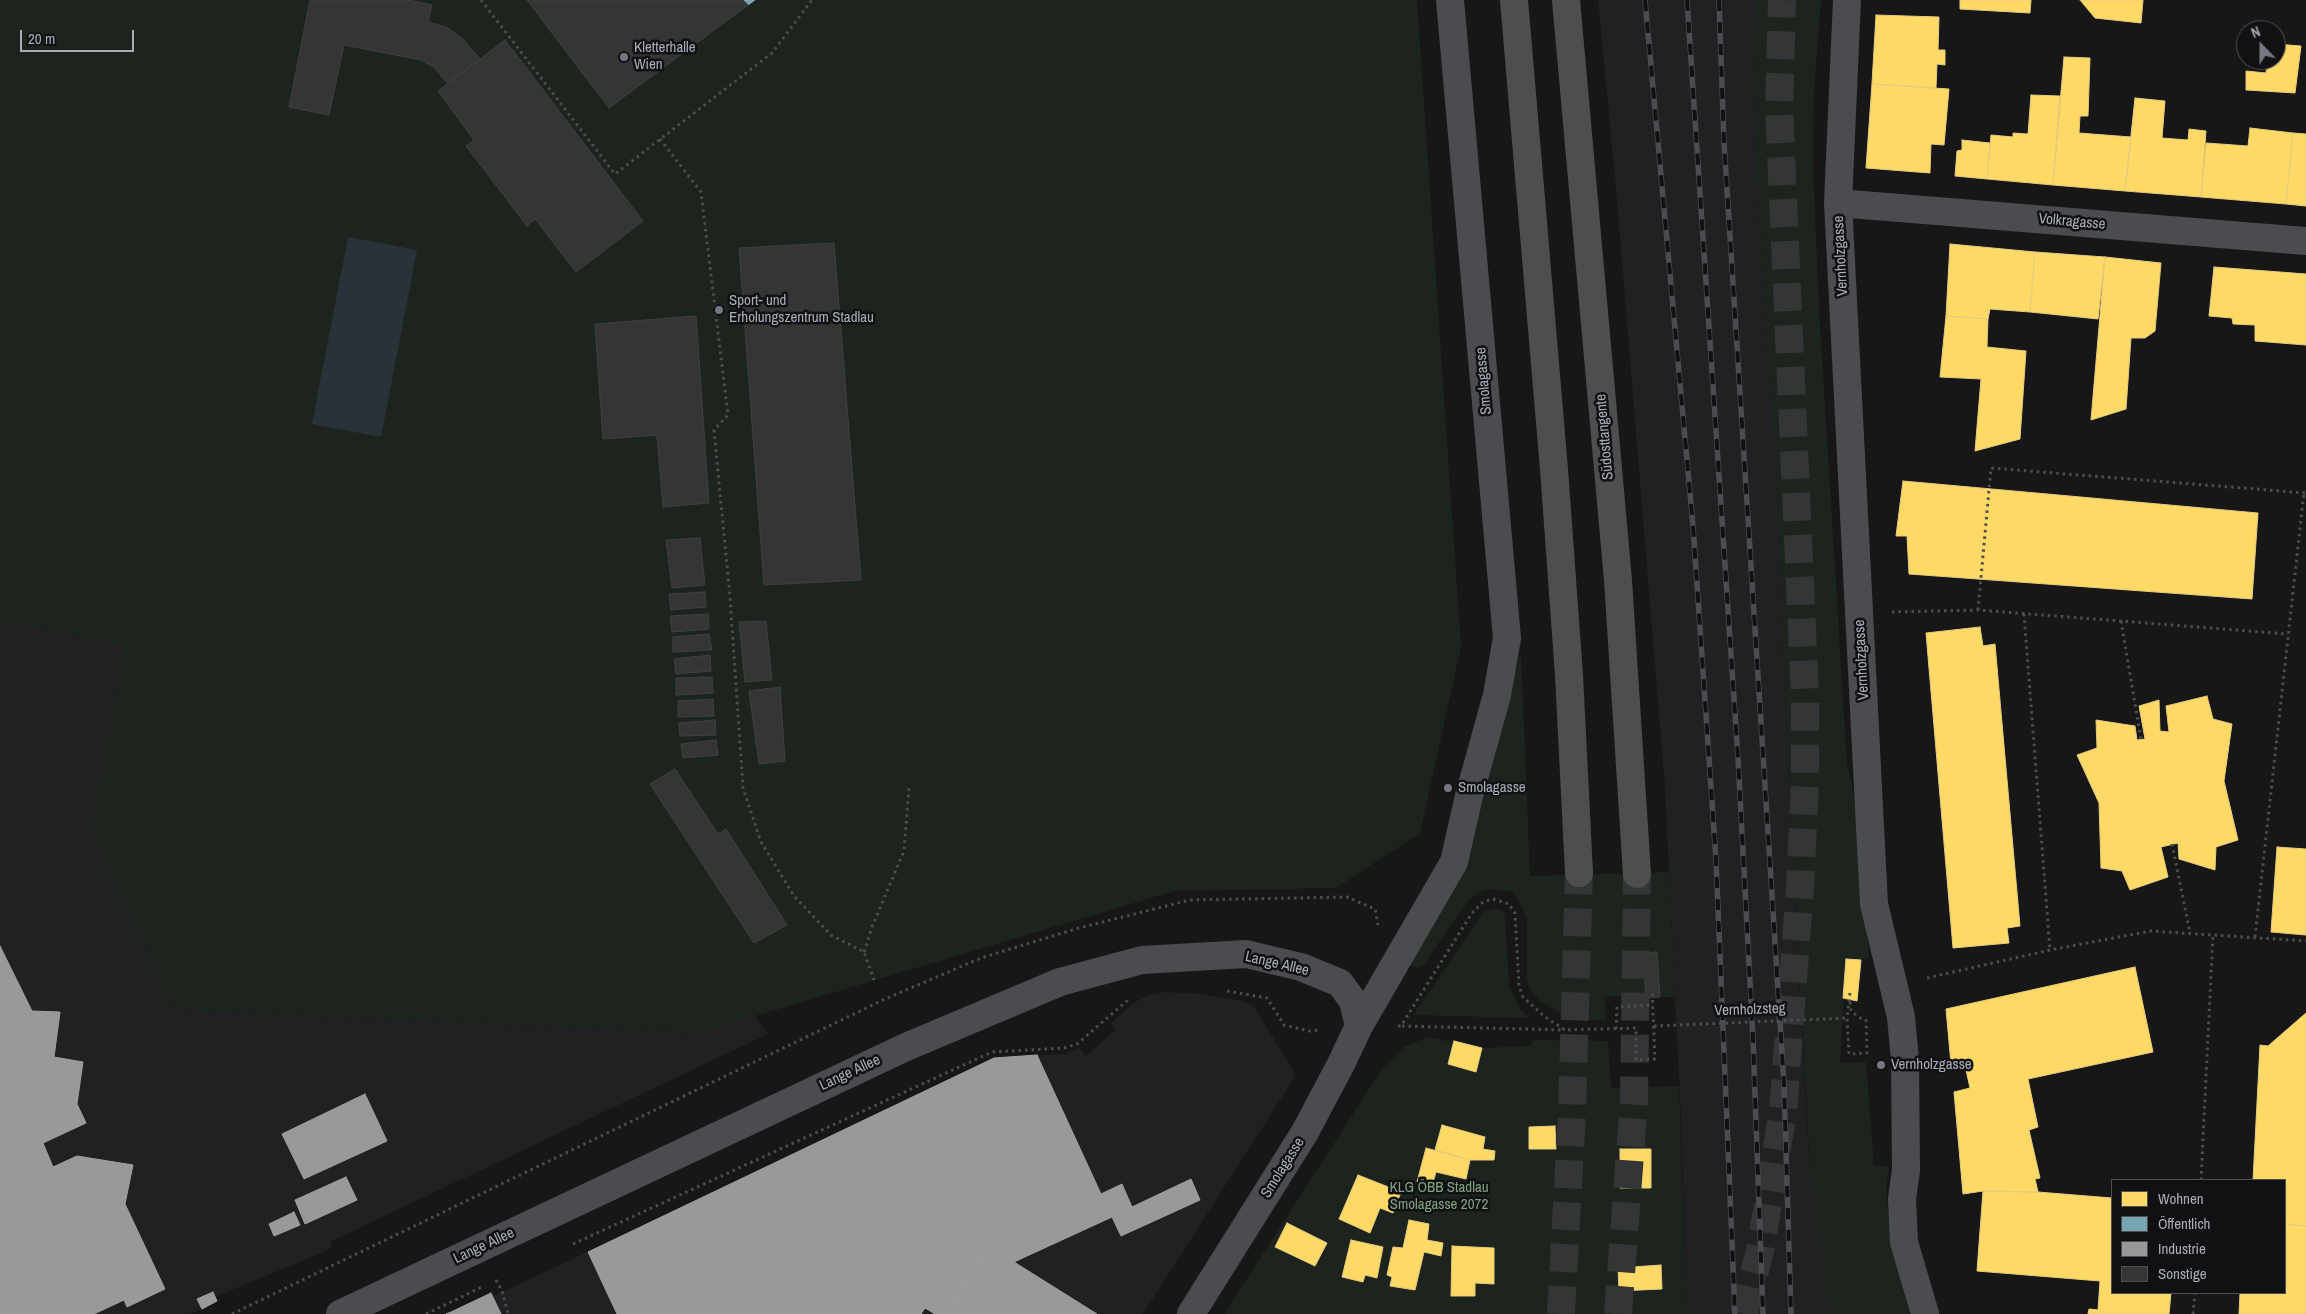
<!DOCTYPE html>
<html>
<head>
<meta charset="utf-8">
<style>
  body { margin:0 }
  #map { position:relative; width:2306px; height:1314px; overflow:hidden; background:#171717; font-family:"Archivo Narrow",sans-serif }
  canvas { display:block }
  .legend { position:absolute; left:2111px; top:1179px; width:175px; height:115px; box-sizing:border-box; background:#111113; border:1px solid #4d4f55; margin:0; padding:6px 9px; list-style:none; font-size:15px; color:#a8adb8 }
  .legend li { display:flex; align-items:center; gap:10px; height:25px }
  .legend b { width:25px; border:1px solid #4d4f55 }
  .north { position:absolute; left:2236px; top:20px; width:50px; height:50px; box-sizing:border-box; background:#111113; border:1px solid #4d4f55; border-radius:50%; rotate:338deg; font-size:14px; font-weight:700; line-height:20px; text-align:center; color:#a8adb8 }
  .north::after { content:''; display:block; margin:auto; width:18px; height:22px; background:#757880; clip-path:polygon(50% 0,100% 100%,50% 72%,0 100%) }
  .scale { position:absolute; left:20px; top:30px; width:114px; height:22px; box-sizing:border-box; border:2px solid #a8adb8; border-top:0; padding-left:6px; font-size:15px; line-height:18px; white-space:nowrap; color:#a8adb8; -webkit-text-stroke:4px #111113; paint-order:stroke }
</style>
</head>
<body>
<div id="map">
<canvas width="2306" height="1314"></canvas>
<ul class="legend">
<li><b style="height:14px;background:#ffd966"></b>Wohnen</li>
<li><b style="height:14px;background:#76a5af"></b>Öffentlich</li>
<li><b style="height:14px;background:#999"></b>Industrie</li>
<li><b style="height:14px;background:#353536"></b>Sonstige</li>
</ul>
<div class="north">N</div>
<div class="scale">20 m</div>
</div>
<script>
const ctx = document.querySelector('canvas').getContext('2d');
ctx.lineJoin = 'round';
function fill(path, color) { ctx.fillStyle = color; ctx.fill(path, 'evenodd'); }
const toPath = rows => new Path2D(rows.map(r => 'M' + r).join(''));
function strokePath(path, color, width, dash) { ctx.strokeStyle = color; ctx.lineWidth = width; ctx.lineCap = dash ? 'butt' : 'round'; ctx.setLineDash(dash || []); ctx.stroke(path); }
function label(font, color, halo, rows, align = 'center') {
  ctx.font = font + ' "Archivo Narrow",sans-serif'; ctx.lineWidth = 5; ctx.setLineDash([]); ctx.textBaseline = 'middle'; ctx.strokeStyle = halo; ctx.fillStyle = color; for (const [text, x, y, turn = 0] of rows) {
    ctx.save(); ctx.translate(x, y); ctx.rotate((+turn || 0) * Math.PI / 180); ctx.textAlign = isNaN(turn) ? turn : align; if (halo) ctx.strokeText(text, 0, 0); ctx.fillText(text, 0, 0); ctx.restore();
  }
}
fill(toPath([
  [1598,0,1756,0,1753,47,1756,167,1779,525,1788,767,1807,1128,1810,1172,1830,1314,1687,1314,1681,1119,1665,788,1616,188],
  [0,621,126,646,90,828,176,1010,698,1033,754,1015,768,1034,338,1238,330,1242,332,1247,319,1254,222,1294,216,1297,217,1301,191,1314,0,1314],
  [1164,992,1200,994,1243,1001,1253,1005,1296,1075,1143,1314,446,1314,491,1293,493,1296,558,1266,994,1058,1065,1054,1079,1048,1086,1056,1115,1030,1111,1023,1132,1004,1146,996]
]), '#212123');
fill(toPath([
  [0,0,1417,0,1461,647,1420,833,1336,888,1174,891,698,1033,176,1010,90,828,126,646,0,621],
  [1756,0,1821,0,1814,90,1813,167,1819,308,1847,764,1856,804,1869,956,1861,960,1846,959,1840,1063,1866,1062,1874,1166,1889,1166,1886,1190,1890,1226,1909,1314,1830,1314,1810,1172,1788,767,1779,525,1756,167,1753,47],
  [1521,651,1530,876,1669,872,1675,997,1660,997,1657,953,1643,954,1646,994,1605,997,1606,1021,1569,1019,1539,1000,1531,991,1527,982,1527,920,1520,902,1512,892,1490,889,1478,893,1467,902,1424,964,1418,968,1413,967,1406,960,1466,859],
  [1494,908,1502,910,1505,915,1509,987,1522,1012,1531,1018,1413,1015,1484,912],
  [1427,1037,1482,1048,1531,1046,1532,1040,1608,1041,1611,1088,1679,1086,1687,1314,1224,1314,1382,1069,1404,1047]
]), '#1d241e');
fill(toPath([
  [348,237,417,250,381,437,312,424]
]), '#2a3239');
const homes = toPath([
  [1960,0,2031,0,2030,13,1960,9,1960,0],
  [2080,0,2143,0,2141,23,2095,18,2080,0],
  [1876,15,1939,17,1938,50,1945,50,1945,65,1937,64,1936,88,1872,84,1876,15],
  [2276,44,2301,46,2295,93,2246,90,2246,71,2266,73,2267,60,2276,60,2276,44],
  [2064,57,2090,58,2088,116,2080,116,2079,133,2131,137,2125,191,2053,185,2064,57],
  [1872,84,1949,89,1944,145,1931,144,1930,173,1866,168,1872,84],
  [2031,95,2060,96,2053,185,1987,179,1991,135,2013,137,2013,133,2028,134,2031,95],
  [2135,98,2165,101,2162,138,2188,140,2189,129,2206,131,2201,197,2125,191,2135,98],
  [2250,128,2293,133,2286,204,2201,197,2206,143,2248,146,2250,128],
  [2293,133,2306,134,2306,206,2286,204,2293,133],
  [1962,140,1990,143,1987,179,1955,176,1957,151,1962,150,1962,140],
  [1950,244,2035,252,2030,312,1990,309,1988,319,1946,316,1950,244],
  [2035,252,2105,257,2098,319,2030,312,2035,252],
  [2105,257,2161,263,2155,331,2145,338,2131,338,2126,409,2091,420,2105,257],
  [2214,267,2306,274,2306,345,2255,341,2255,325,2233,324,2232,318,2209,316,2214,267],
  [1946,316,1988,319,1987,347,2026,351,2020,439,1975,451,1981,379,1940,377,1946,316],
  [1903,481,2258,513,2252,599,1909,574,1907,536,1896,536,1903,481],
  [1980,627,1983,646,1995,644,2020,926,2007,928,2009,943,1953,948,1926,633,1980,627],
  [2207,696,2213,719,2232,724,2224,781,2238,840,2216,847,2215,870,2179,859,2178,843,2161,847,2168,877,2130,890,2122,871,2101,868,2099,803,2077,755,2097,748,2096,720,2135,726,2137,740,2145,739,2139,706,2159,700,2160,731,2169,732,2166,706,2207,696],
  [2277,847,2306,849,2306,935,2271,932,2277,847],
  [1846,959,1861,960,1857,1001,1843,998,1846,959],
  [2135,967,2153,1052,2028,1079,2038,1127,2029,1130,2040,1178,2035,1179,2038,1192,1983,1191,1963,1194,1954,1092,1970,1088,1964,1061,1951,1064,1946,1009,2135,967],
  [2306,1013,2306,1226,2285,1224,2285,1180,2253,1180,2260,1045,2268,1046,2306,1013],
  [1454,1041,1482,1048,1476,1072,1448,1064,1454,1041],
  [1442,1125,1485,1137,1483,1149,1495,1151,1494,1160,1470,1160,1435,1150,1442,1125],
  [1555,1126,1556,1149,1529,1149,1529,1127,1555,1126],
  [1426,1148,1470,1160,1466,1179,1436,1172,1432,1186,1417,1182,1426,1148],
  [1620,1149,1651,1149,1651,1188,1620,1188,1620,1149],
  [1358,1175,1401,1192,1393,1213,1380,1208,1370,1233,1339,1219,1358,1175],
  [1983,1191,2038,1192,2112,1198,2112,1293,2171,1293,2169,1314,2088,1314,2089,1309,2098,1310,2100,1281,1977,1271,1983,1191],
  [1409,1220,1429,1224,1427,1240,1443,1243,1441,1256,1424,1252,1415,1290,1390,1286,1392,1277,1387,1275,1393,1247,1403,1248,1409,1220],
  [1287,1223,1327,1243,1315,1266,1275,1247,1287,1223],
  [2285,1224,2306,1226,2306,1314,2239,1314,2240,1293,2285,1293,2285,1224],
  [1351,1240,1383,1247,1377,1278,1365,1275,1363,1282,1342,1277,1351,1240],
  [1452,1246,1494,1248,1494,1284,1475,1283,1475,1296,1451,1296,1452,1246],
  [1661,1265,1662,1289,1619,1291,1618,1268,1661,1265]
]);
fill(homes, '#ffd966');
strokePath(homes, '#e5cc7f', 1);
const public = toPath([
  [743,0,755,0,748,5,743,0]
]);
fill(public, '#76a5af');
strokePath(public, '#85a7b2', 1);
const industry = toPath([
  [0,946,32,1011,60,1012,54,1057,83,1062,77,1104,86,1123,43,1143,53,1167,77,1156,133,1165,125,1204,165,1289,127,1307,124,1300,94,1314,0,1314,0,946],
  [1037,1055,1101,1194,1122,1184,1132,1207,1191,1179,1200,1200,1121,1236,1112,1217,1014,1262,989,1246,946,1314,935,1314,925,1308,921,1314,617,1314,588,1252,994,1058,1037,1055],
  [365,1094,387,1141,304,1179,282,1134,365,1094],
  [346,1177,357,1200,305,1224,295,1200,346,1177],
  [294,1212,300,1225,274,1236,269,1224,294,1212],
  [989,1246,1014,1262,1097,1314,946,1314,989,1246],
  [213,1292,217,1301,202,1309,197,1299,213,1292],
  [491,1293,501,1314,446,1314,451,1312,491,1293]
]);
fill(industry, '#999');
strokePath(industry, '#9e9fa2', 1);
const building = toPath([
  [310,0,409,0,432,5,428,22,446,27,463,39,480,59,447,83,434,67,421,60,344,45,329,115,289,107,310,0],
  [527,0,743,0,748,5,609,108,527,0],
  [505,40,643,221,576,272,535,219,527,226,466,146,474,140,438,91,505,40],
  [834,243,861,580,764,585,739,248,834,243],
  [696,316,709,503,663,507,657,435,603,439,595,324,696,316],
  [700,538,705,585,672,588,666,540,700,538],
  [705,592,706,607,671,610,669,594,705,592],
  [708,614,709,629,672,632,670,616,708,614],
  [766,621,772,680,745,682,739,622,766,621],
  [709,634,712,650,673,652,673,637,709,634],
  [710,655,711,671,676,674,674,659,710,655],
  [712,677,713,693,676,695,676,678,712,677],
  [780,687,785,761,759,764,749,691,780,687],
  [713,699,714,716,678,717,678,701,713,699],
  [715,720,716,735,680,736,679,723,715,720],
  [716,740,718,755,683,758,681,744,716,740],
  [675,769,718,834,726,829,787,925,754,943,650,784,675,769],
  [1657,952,1660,997,1646,998,1643,953,1657,952]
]);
fill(building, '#353536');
strokePath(building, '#3f4043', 1);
strokePath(toPath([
  [1561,1314,1572,1113,1579,873],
  [1618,1314,1634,1101,1637,874],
  [1744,1314,1761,1247,1783,1111,1800,888,1805,784,1805,697,1779,108,1782,0]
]), '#343537', 28, [28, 14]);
strokePath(toPath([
  [481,0,615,174,772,53,812,0],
  [660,139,701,192,728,415,714,430,730,597,743,788,761,842,794,896,831,935,864,952,874,980],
  [1978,610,1991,468,2306,493],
  [1892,612,1978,610,2288,634],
  [2024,614,2050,950],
  [2121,621,2141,739],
  [2172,844,2190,933],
  [2255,937,2304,492],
  [864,952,872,927,904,851,909,787],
  [1927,978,2050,950,2151,931,2306,941],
  [1227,991,1267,998,1284,1025,1309,1031,1319,1030],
  [1850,993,1847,1018,1849,1054,1867,1053,1866,1017],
  [1850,1002,1851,1011,1864,1021],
  [1398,1026,1401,1026,1472,913,1483,902,1493,899,1509,904,1515,913,1519,986,1523,997,1545,1017,1565,1030,1636,1028,1636,1060,1655,1059,1652,990],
  [1402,1026,1565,1030],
  [1616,1029,1617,1007,1653,1005],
  [2201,1180,2213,934],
  [573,1244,992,1052,1064,1048,1077,1044,1128,1000],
  [496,1280,502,1291,508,1314],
  [232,1314,885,999,981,958,1079,928,1190,900,1347,897,1375,909,1378,925],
  [426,1314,482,1287],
  [2193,1314,2195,1293]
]), '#4d4e52', 3, [2.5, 4]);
strokePath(toPath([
  [1847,0,1838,203,1874,904,1901,1017,1905,1060,1906,1170,1902,1199,1904,1242,1925,1314],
  [1838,203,2306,241],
  [340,1314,906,1047,1060,982,1142,960,1246,954,1301,967,1340,983,1353,1001,1359,1026],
  [1191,1314,1305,1132,1341,1064,1359,1026,1454,862,1469,796,1497,695,1507,638,1450,0]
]), '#4b4c50', 28);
strokePath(toPath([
  [1514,0,1554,469,1569,675,1579,873],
  [1566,0,1618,580,1637,874]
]), '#4e4e51', 28);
const rail = toPath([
  [1645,0,1693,526,1716,860,1735,1314],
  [1687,0,1738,758,1753,1039,1763,1314],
  [1719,0,1724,142,1784,1084,1791,1314]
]);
strokePath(rail, '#4b4c4f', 5.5);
strokePath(rail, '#111113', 4, [11]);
strokePath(toPath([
  [1654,1026,1847,1018]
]), '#4d4e52', 3, [2.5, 4]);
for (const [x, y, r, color] of [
  [624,57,5,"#757880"],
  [719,310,5,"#757880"],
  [1448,788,5,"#757880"],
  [1881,1065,5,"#757880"]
]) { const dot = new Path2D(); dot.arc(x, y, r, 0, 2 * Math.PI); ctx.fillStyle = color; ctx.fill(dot); strokePath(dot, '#111113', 2); }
label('15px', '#a8adb8', '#111113', [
  ["Kletterhalle",634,48],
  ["Wien",634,65],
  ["Sport- und",729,301],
  ["Erholungszentrum Stadlau",729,318],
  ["Smolagasse",1458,788],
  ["Vernholzgasse",1891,1065]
], 'left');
label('15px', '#a8adb8', '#111113', [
  ["Volkragasse",2072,222,5],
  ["Vernholzgasse",1841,256,-93],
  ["Smolagasse",1484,381,-95],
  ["Südosttangente",1605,437,-95],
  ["Vernholzgasse",1862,660,-93],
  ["Lange Allee",1277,964,13],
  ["Vernholzsteg",1750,1010,-2],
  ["Lange Allee",850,1073,-25],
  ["Smolagasse",1283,1168,-58],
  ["Lange Allee",484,1246,-25]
]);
label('15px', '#7fa381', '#111113', [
  ["KLG ÖBB Stadlau",1439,1188],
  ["Smolagasse 2072",1439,1205]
]);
</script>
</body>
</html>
